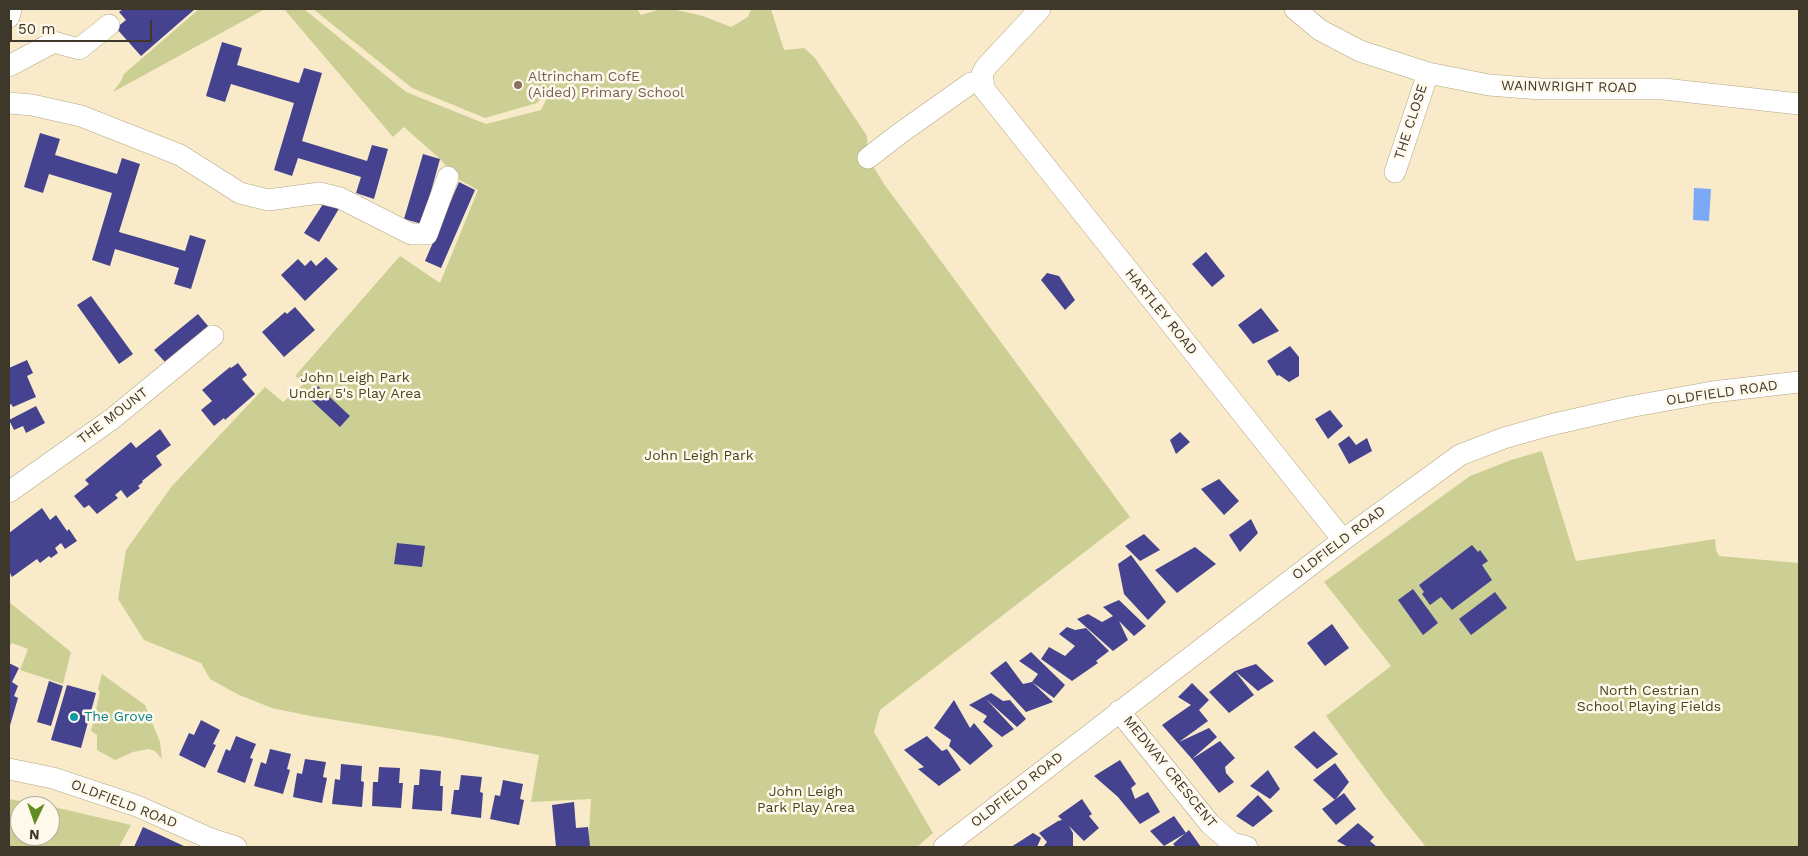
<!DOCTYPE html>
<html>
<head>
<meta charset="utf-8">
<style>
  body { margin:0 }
  #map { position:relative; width:1808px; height:856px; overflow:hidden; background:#f9ebc9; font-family:"Work Sans",sans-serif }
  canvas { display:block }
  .frame { position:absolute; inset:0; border:10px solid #3e382b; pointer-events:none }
  .north { position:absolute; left:10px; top:796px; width:50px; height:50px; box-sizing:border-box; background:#fef9eb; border:1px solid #b1ac9e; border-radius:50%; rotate:183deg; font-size:14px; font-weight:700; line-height:20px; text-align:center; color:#3e382b }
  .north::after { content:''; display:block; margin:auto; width:18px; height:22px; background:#618e22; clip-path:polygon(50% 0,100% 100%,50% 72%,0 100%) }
  .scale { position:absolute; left:10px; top:20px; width:142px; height:22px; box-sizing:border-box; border:2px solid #3e382b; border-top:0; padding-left:6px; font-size:15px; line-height:18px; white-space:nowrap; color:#3e382b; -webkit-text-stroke:4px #fef9eb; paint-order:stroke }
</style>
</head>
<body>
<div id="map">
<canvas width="1808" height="856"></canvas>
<div class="frame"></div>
<div class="north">N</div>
<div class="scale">50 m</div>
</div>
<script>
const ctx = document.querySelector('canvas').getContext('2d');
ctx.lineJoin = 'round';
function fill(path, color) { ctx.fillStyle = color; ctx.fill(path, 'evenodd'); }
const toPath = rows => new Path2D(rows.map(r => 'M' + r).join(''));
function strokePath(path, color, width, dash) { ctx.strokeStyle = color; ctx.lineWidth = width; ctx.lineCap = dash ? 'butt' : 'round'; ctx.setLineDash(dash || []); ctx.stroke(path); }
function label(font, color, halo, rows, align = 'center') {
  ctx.font = font + ' "Work Sans",sans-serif'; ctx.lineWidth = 5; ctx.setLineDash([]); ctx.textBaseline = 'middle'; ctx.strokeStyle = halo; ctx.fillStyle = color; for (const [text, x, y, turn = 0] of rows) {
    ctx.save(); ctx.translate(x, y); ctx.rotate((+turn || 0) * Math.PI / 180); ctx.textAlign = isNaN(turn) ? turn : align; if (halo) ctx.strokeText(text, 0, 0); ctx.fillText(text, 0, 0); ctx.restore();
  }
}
fill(toPath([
  [199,9,265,9,113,92,121,81,124,74],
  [284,9,304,9,406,92,486,124,541,110,552,88,537,103,485,118,412,88,313,9,637,9,641,15,661,9,672,9,703,16,731,27,748,17,751,9,771,9,784,50,804,48,815,58,867,136,868,158,884,184,1130,517,880,710,874,732,933,833,917,847,588,847,591,799,531,802,539,755,443,737,310,716,272,708,239,695,210,679,201,663,144,640,118,599,126,550,172,486,265,387,283,402,295,392,304,383,295,376,400,256,440,283,478,190,458,179,440,159,404,127,393,137],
  [1542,451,1576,561,1715,539,1716,550,1719,556,1799,563,1799,847,1426,847,1385,796,1326,716,1391,666,1324,582,1470,476,1511,460],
  [9,602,71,652,63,684,20,670,28,649,12,643,9,647],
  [102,674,145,705,160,742,162,759,155,751,149,749,133,752,115,760,97,750,97,735,91,731,100,692,98,689],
  [9,799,48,806,20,806,20,836,50,836,50,806,131,825,119,847,9,847]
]), '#cccf94');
fill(toPath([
  [1694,188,1711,189,1709,221,1693,220]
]), '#7ba9f6');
fill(toPath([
  [123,9,195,9,141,56,116,28,126,20,119,12],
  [222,42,242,48,237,65,299,83,304,68,322,73,302,141,367,161,372,145,388,149,374,199,356,193,361,177,298,158,292,176,274,170,294,103,231,84,225,102,206,96],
  [40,133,60,139,55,155,117,174,122,158,140,164,119,232,185,251,190,235,206,240,191,289,174,284,179,268,115,249,110,266,92,260,112,193,49,174,43,193,24,187],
  [423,154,440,159,422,224,404,219],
  [459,182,475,190,441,268,425,261],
  [327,198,340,207,319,242,304,233],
  [1206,252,1225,276,1212,287,1192,264],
  [326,257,338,269,305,301,281,275,298,259,305,266,311,260,316,266],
  [1047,273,1059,276,1075,300,1065,310,1041,280],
  [91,296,133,354,119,364,77,305],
  [295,307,315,330,284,357,262,332,285,312,287,314],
  [1261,308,1279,331,1253,344,1238,325],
  [198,314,208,326,165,362,154,350],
  [1290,346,1299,357,1299,376,1289,382,1279,375,1277,376,1267,361],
  [27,360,33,373,27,376,36,397,13,407,11,404,9,405,9,368],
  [238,363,247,375,242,379,255,394,225,420,224,418,214,426,201,410,212,401,202,390,230,367,231,368],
  [318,386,350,416,340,427,308,397],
  [36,406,45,423,26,433,23,426,14,430,9,420],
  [1330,410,1343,426,1328,439,1315,419],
  [160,429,171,445,156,456,162,465,142,481,143,482,138,486,140,488,127,498,121,490,115,495,118,498,97,514,89,505,84,508,74,496,89,484,85,480,131,442,136,448],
  [1180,432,1190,442,1176,454,1170,440],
  [1349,436,1356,445,1367,438,1372,451,1349,464,1338,444],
  [1219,479,1239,501,1224,515,1201,489],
  [42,508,50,520,56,515,67,531,69,529,77,541,65,549,61,543,55,548,58,553,51,558,49,556,40,563,37,559,12,577,9,571,9,533],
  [1251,519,1258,533,1240,552,1229,535],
  [1144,534,1160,550,1140,561,1125,546],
  [397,543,425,546,422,567,394,564],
  [1472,545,1478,552,1480,550,1488,561,1482,565,1492,580,1452,610,1441,597,1430,605,1422,594,1424,592,1419,585],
  [1195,547,1216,564,1177,593,1155,570],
  [1131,555,1166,602,1148,620,1124,594,1118,564],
  [1413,589,1438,623,1423,635,1398,600],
  [1495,592,1507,608,1471,635,1459,619],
  [1119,600,1146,626,1134,636,1119,621,1128,640,1113,651,1077,619,1088,614,1102,622,1113,616,1103,607],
  [1332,624,1349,648,1325,666,1307,643],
  [1067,627,1075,630,1086,628,1109,651,1096,661,1098,663,1072,681,1041,659,1049,647,1065,656,1075,646,1059,634],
  [1031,652,1065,685,1054,698,1032,682,1038,674,1019,661],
  [1006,661,1023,684,1032,682,1053,702,1026,712,990,673],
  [9,663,19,668,12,682,18,686,14,696,18,698,9,729],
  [1256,664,1274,681,1258,691,1235,671,1254,695,1229,713,1209,692,1235,671],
  [49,681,63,686,51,726,37,722],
  [1192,683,1209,700,1199,710,1208,721,1179,742,1209,728,1217,737,1192,759,1162,725,1191,705,1178,697],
  [67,685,96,693,81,748,51,740],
  [991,693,1003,701,1010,700,1026,719,1017,727,986,699,1014,729,1002,737,983,722,987,716,969,705],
  [954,700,970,728,974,723,993,746,970,765,949,746,951,740,934,728],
  [201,720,220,730,213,744,216,745,205,768,179,755,189,733,194,735],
  [1314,731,1338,754,1317,769,1294,747],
  [236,736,256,744,250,758,253,759,245,783,217,772,226,749,230,751],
  [927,736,942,751,947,749,961,770,939,786,918,769,924,767,904,750],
  [1220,741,1235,758,1225,767,1226,773,1234,782,1219,793,1192,759],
  [270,749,291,754,287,769,290,770,283,794,254,786,261,762,266,764],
  [305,759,326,762,323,777,327,778,322,803,293,797,297,773,302,774],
  [1120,760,1136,784,1131,788,1135,799,1148,792,1160,812,1140,824,1118,797,1094,776],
  [1335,763,1349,782,1335,800,1313,780],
  [341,764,362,766,361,781,364,782,362,807,332,804,335,779,340,780],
  [379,767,400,768,399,783,403,783,401,808,372,806,373,782,378,782],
  [420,769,441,771,440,786,443,786,442,811,412,809,414,785,419,785],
  [1268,770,1280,789,1270,799,1250,786],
  [461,775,482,777,480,792,483,793,481,818,451,814,454,790,459,790],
  [503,780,523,784,520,799,524,800,519,825,490,819,495,795,500,796],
  [1344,793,1356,809,1336,825,1322,809],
  [1258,795,1273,811,1253,827,1236,816],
  [1082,799,1092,814,1089,816,1099,828,1084,841,1069,826,1073,833,1073,847,1043,847,1047,842,1039,833,1058,821,1062,820,1058,816],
  [574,802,576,828,588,827,590,846,556,847,552,805],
  [1174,816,1186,833,1164,846,1150,831],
  [1358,823,1374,837,1370,841,1377,847,1348,847,1337,841],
  [143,827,186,847,134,847],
  [1189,830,1201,847,1176,847,1173,844],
  [1033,833,1041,838,1037,847,1011,847]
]), '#45438f');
const minor = toPath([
  [1040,9,986,67,982,74,984,89,1343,540],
  [1295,9,1320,30,1360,51,1428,73,1489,85,1541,89,1664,89,1799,104],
  [9,17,11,9],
  [9,66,54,42,79,49,109,25],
  [9,103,32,105,81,116,180,155,240,193,268,200,320,193,340,198,411,234,427,234,448,177],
  [868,158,899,134,971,83,982,82],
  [1395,172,1428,73],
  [9,492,112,419,213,336],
  [1119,711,1210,824,1232,843,1247,847],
  [9,769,53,778,137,806,211,839,236,847],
  [944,847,1343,540,1460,455,1504,438,1550,425,1629,407,1712,392,1799,382]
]);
strokePath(minor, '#b3a685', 22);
strokePath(minor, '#fff', 21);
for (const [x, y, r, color] of [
  [518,85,5,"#8d6e63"],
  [74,717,5,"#0f9aa8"]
]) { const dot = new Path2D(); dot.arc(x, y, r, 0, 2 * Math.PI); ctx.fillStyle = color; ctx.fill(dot); strokePath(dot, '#fef9eb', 2); }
label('14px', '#785e54', '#fef9eb', [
  ["Altrincham CofE",528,77],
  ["(Aided) Primary School",528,93]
], 'left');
label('14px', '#3e382b', '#fef9eb', [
  ["WAINWRIGHT ROAD",1569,87,1],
  ["THE CLOSE",1411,122,-72],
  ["HARTLEY ROAD",1161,312,51],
  ["OLDFIELD ROAD",1722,393,-8],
  ["THE MOUNT",113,416,-37],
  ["OLDFIELD ROAD",1339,543,-37],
  ["MEDWAY CRESCENT",1170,772,51],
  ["OLDFIELD ROAD",1017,790,-38],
  ["OLDFIELD ROAD",124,804,21]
]);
label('14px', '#46471e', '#fef9eb', [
  ["John Leigh Park",355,378],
  ["Under 5's Play Area",355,394],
  ["John Leigh Park",699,456],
  ["North Cestrian",1649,691],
  ["School Playing Fields",1649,707],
  ["John Leigh",806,792],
  ["Park Play Area",806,808]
]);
label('14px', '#0d838f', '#fef9eb', [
  ["The Grove",84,717]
], 'left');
</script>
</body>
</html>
